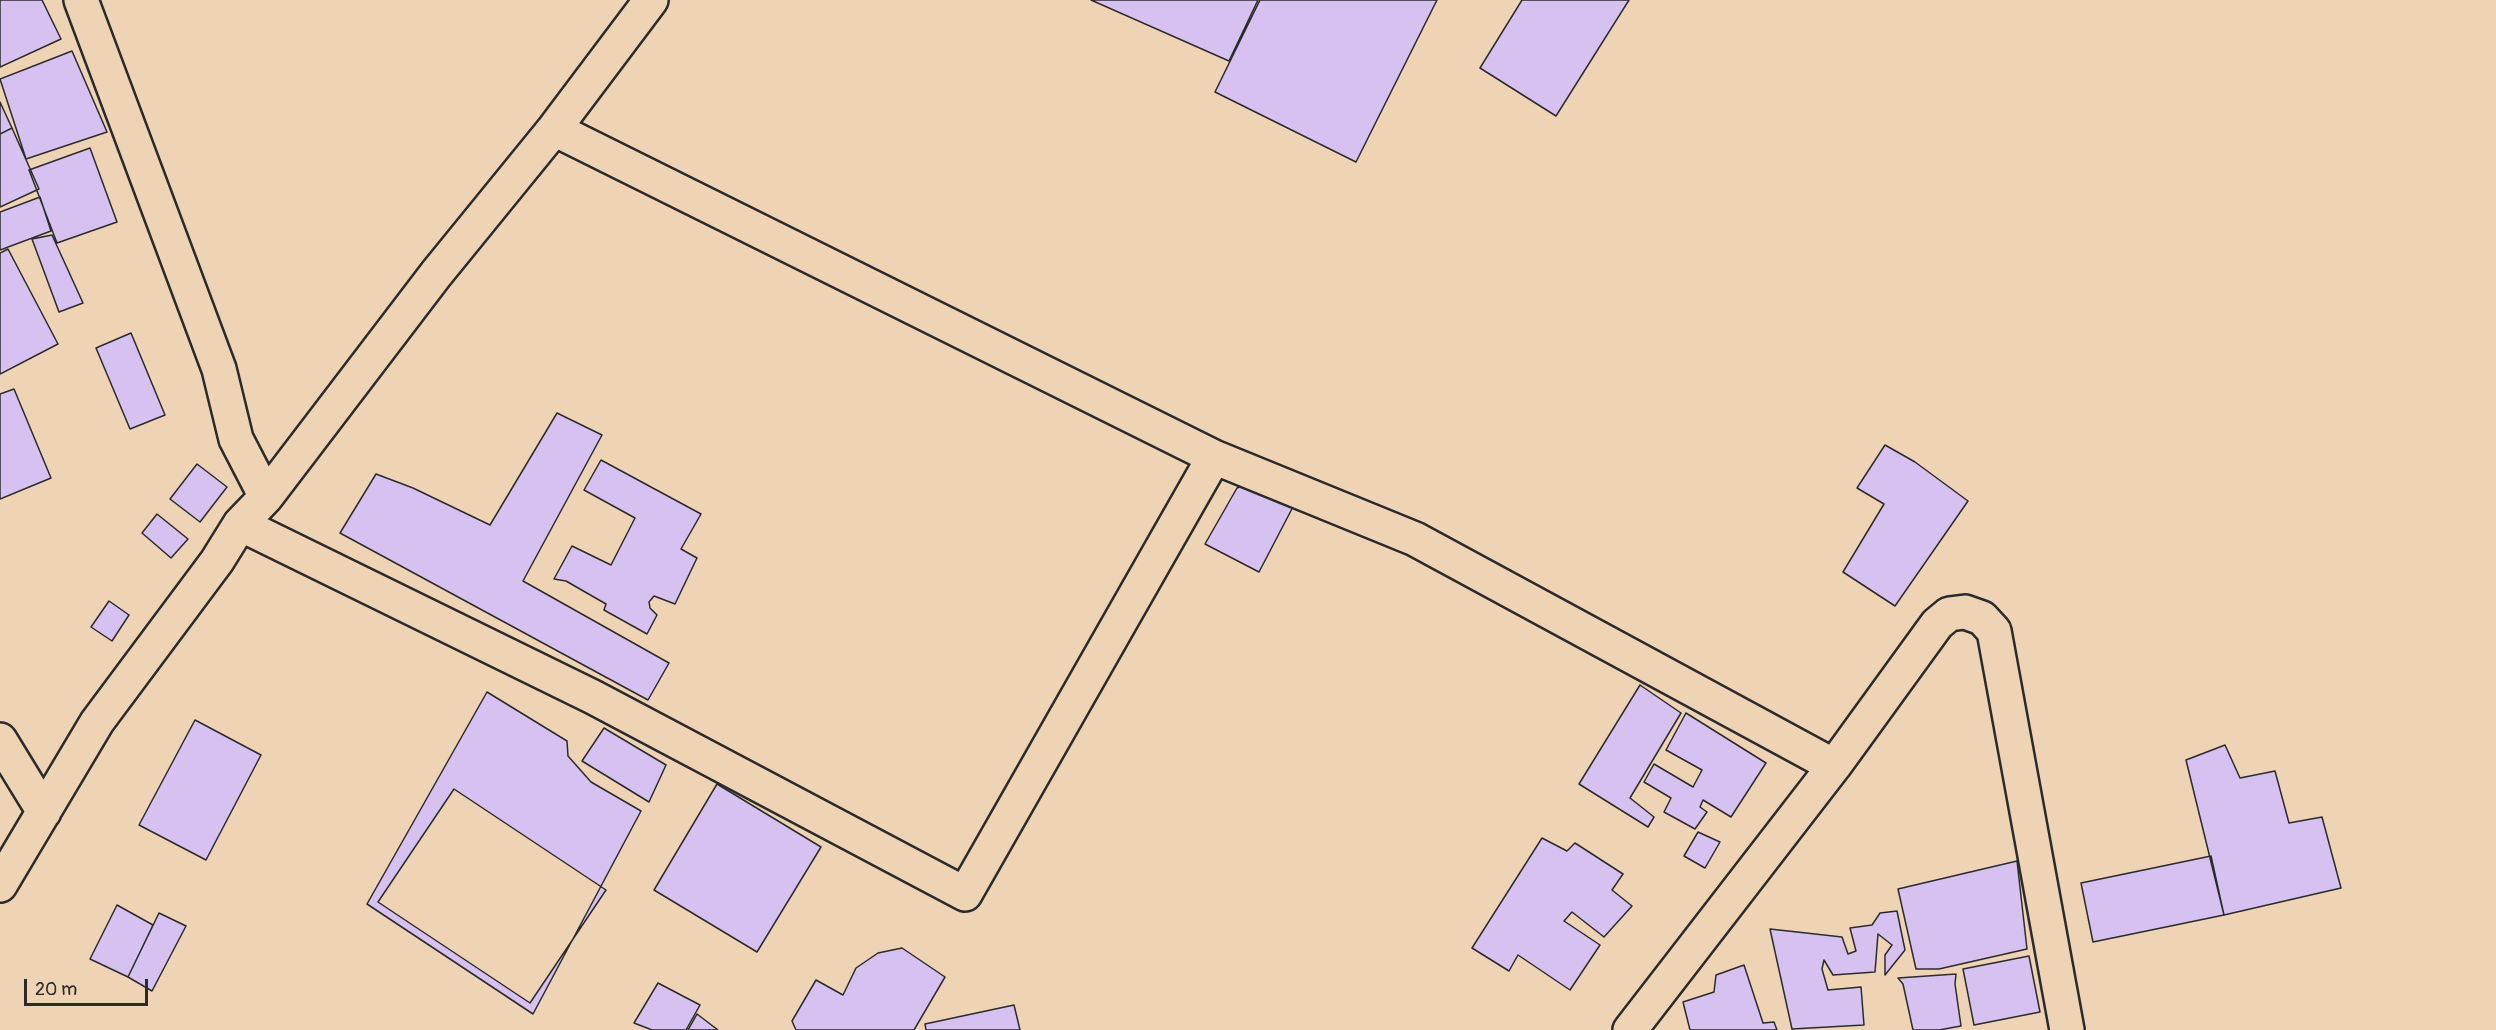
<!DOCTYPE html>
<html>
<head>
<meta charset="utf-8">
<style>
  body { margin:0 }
  #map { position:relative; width:2496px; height:1030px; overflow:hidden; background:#eed4b5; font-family:Pangolin,sans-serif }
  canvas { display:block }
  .scale { position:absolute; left:24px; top:979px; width:124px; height:27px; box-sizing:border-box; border:3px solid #2b2b2b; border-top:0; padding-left:8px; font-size:18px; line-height:21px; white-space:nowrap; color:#2b2b2b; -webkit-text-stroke:4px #eed4b5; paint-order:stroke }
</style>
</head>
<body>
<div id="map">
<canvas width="2496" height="1030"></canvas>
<div class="scale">20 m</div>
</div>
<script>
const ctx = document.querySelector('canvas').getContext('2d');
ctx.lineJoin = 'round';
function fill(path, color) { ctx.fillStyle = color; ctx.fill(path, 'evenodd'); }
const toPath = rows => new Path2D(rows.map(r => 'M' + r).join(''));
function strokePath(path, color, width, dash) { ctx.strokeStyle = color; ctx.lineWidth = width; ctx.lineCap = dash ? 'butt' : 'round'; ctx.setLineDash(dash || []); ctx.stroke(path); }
const building = toPath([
  [0,0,42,0,61,39,0,67,0,0],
  [1091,0,1258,0,1229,61,1091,0],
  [1260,0,1437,0,1356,162,1215,92,1260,0],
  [1522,0,1629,0,1556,116,1480,68,1522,0],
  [72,51,107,132,26,159,0,79,72,51],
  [0,102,12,128,0,134,0,102],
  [12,128,39,189,0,207,0,134,12,128],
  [90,148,117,222,57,243,29,170,90,148],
  [40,197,51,231,0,250,0,212,40,197],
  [52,235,83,303,59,312,32,239,52,235],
  [8,249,58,344,0,374,0,253,8,249],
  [131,333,165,415,130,429,96,348,131,333],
  [14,389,51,478,0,499,0,394,14,389],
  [557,413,602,435,523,581,669,663,648,700,340,533,376,474,413,488,490,525,557,413],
  [1885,445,1915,462,1968,501,1895,606,1843,572,1884,504,1857,488,1885,445],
  [601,460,701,514,681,549,697,558,675,604,654,596,649,602,650,608,657,615,647,634,604,610,606,604,566,581,554,579,572,546,611,565,635,518,584,490,601,460],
  [197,464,227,487,200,522,170,499,197,464],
  [1253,481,1295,503,1259,572,1205,544,1237,488,1253,481],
  [157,514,188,539,171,558,142,533,157,514],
  [109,601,129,615,112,641,91,627,109,601],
  [1640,685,1681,713,1630,798,1654,817,1648,827,1579,784,1640,685],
  [487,692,567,741,568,756,591,782,641,811,533,1014,367,904,487,692],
  [1686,713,1766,763,1731,817,1703,800,1700,807,1707,812,1695,829,1664,812,1671,798,1644,782,1654,764,1693,787,1702,770,1666,750,1686,713],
  [195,720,261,755,206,860,139,825,195,720],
  [604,728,666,765,649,802,582,761,604,728],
  [2225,745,2240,778,2275,771,2289,823,2322,817,2341,888,2224,915,2186,760,2225,745],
  [717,784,821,847,757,952,654,890,717,784],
  [454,789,606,890,530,1003,378,902,454,789],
  [1698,832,1720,842,1705,868,1684,856,1698,832],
  [1542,838,1567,851,1575,843,1623,874,1612,890,1632,906,1604,937,1572,912,1564,921,1600,945,1570,990,1518,955,1509,971,1472,948,1542,838],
  [2211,856,2224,915,2093,942,2081,883,2211,856],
  [2017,861,2027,949,1939,969,1916,969,1898,889,2017,861],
  [117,905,153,925,128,977,90,959,117,905],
  [1897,911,1905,950,1885,975,1885,955,1892,945,1878,934,1875,972,1833,975,1824,960,1822,969,1828,990,1861,987,1864,1025,1792,1029,1770,929,1842,937,1848,954,1856,951,1850,928,1872,925,1880,913,1897,911],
  [159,913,186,926,152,991,128,977,159,913],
  [902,948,945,977,914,1030,796,1030,792,1021,816,980,843,995,856,968,878,953,902,948],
  [2029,956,2040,1012,1974,1025,1963,969,2029,956],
  [1744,965,1763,1023,1774,1022,1777,1030,1690,1030,1683,1002,1714,992,1716,975,1744,965],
  [1956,974,1955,984,1961,1026,1939,1030,1913,1030,1903,984,1898,978,1956,974],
  [658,983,700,1005,686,1030,652,1030,634,1023,658,983],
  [1014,1005,1020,1030,926,1030,925,1024,1014,1005],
  [697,1014,718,1030,688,1030,697,1014]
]);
fill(building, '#d6c1f1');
strokePath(building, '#2b2b2b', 1.5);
const minor = toPath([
  [81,0,219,369,236,439,266,497],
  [554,129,1214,457,1415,539,1834,766],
  [240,524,593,697,965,894,1214,457],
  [0,740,44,812],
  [0,885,97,722,217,561,240,524,266,497,436,274,554,129,651,0],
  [1630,1030,1834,766,1937,624,1949,614,1965,612,1982,618,1994,631,2067,1030]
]);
strokePath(minor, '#2b2b2b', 38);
strokePath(minor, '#eed4b5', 33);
</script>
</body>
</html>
